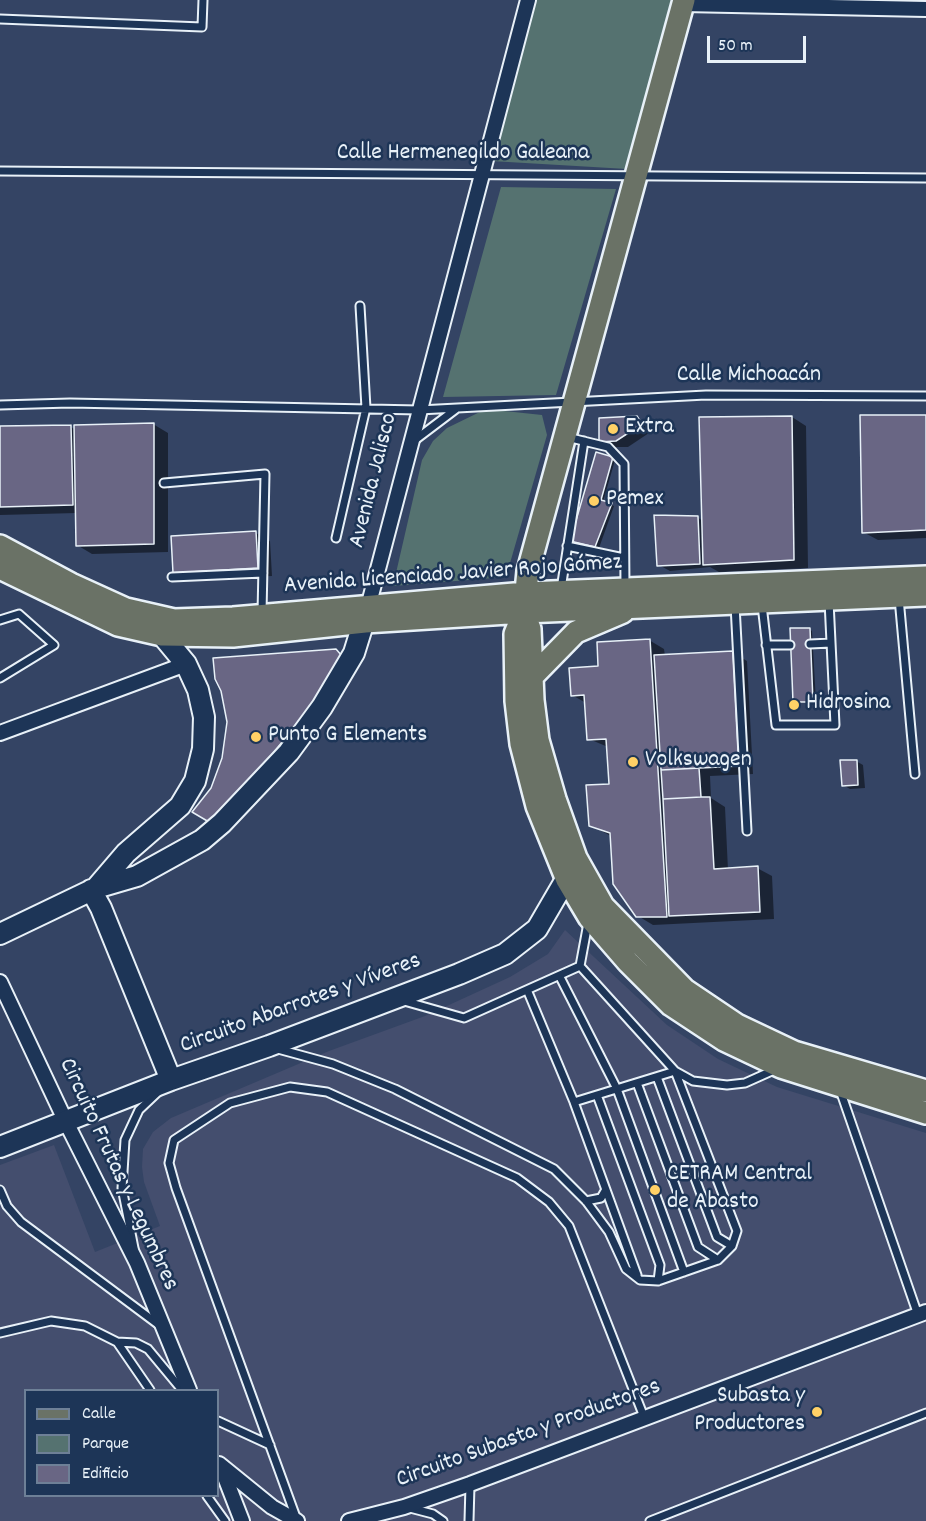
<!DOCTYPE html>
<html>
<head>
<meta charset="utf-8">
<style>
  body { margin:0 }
  #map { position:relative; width:926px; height:1521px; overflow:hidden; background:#344464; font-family:Dekko,sans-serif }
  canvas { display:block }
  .legend { position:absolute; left:24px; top:1389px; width:195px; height:108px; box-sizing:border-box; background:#1d3557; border:2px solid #6e8097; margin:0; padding:8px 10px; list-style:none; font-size:18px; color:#e8f1f8 }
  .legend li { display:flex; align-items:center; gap:12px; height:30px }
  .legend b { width:30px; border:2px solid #6e8097 }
  .scale { position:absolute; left:707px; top:36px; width:99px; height:27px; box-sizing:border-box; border:3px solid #e8f1f8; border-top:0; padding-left:8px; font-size:18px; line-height:21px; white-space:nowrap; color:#e8f1f8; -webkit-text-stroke:4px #1d3557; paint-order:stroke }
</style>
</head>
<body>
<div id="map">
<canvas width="926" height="1521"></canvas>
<ul class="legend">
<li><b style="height:8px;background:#6a7266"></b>Calle</li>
<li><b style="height:16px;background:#557270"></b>Parque</li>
<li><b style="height:16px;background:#696684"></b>Edificio</li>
</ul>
<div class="scale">50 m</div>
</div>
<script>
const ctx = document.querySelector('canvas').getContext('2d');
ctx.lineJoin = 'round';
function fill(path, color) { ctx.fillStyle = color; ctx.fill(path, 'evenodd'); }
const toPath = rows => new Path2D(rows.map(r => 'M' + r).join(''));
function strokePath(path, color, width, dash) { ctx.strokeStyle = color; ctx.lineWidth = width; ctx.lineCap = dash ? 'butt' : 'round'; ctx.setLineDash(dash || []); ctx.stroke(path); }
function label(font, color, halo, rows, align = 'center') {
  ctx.font = font + ' Dekko,sans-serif'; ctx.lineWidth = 5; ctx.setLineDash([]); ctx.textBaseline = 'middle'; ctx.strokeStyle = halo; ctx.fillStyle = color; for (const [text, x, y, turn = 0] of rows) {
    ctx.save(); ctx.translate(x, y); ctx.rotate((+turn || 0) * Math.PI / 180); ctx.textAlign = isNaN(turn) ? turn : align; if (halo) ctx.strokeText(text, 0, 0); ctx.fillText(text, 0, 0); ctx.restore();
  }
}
fill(toPath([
  [565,930,667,1025,718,1059,777,1087,926,1133,926,1521,0,1521,0,1165,54,1145,95,1252,160,1226,144,1182,142,1167,143,1149,153,1132,171,1118,329,1051,425,1016,510,977,548,954],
  [26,1390,218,1390,218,1496,26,1496]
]), '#444e6e');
fill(toPath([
  [531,0,671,0,627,169,491,161],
  [501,187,616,189,556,395,443,397],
  [486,409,542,415,547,435,506,577,393,586,422,460,433,441,447,428]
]), '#557270');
fill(toPath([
  [926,416,926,538,878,540,863,532],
  [792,417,806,426,808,568,719,572,710,567,670,571,659,565,697,517,703,521],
  [637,418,648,424,652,431,628,447,611,447,600,441],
  [153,424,168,433,168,552,92,554,77,545,77,513,0,515,0,428,71,427,76,430],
  [612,458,615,460,603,502,614,506,599,548,575,542,572,541],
  [256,533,270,541,272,576,189,580,174,572],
  [809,629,812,631,816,702,797,703,794,701],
  [649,640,664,649,665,656,732,652,747,661,753,774,710,776,711,798,725,807,728,870,757,868,772,876,774,919,653,925,638,916,611,836,590,825,610,785,608,747,589,739,586,703,572,695,600,667],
  [335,651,350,660,291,760,195,812],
  [856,761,863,765,865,788,850,789,843,785]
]), '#0007');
const building = toPath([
  [860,415,926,415,926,530,862,533,860,415],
  [637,416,642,424,616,441,599,442,599,418,637,416],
  [792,416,794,560,703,565,699,417,792,416],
  [154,423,154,544,76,546,74,425,154,423],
  [71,425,73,505,0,507,0,426,71,425],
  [596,452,613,457,601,500,612,503,595,547,570,541,596,452],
  [654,515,698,516,700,564,657,566,654,515],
  [256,531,258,568,173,573,171,536,256,531],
  [790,628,810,628,813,702,793,702,790,628],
  [650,639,667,917,636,917,613,884,610,833,589,826,586,785,609,784,606,739,587,740,584,695,571,696,569,668,598,666,597,642,650,639],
  [336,649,342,656,311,706,246,787,209,822,192,812,211,788,222,758,227,722,221,691,215,679,213,658,336,649],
  [733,651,739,766,661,770,654,655,733,651],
  [840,760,857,760,858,785,842,786,840,760],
  [699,768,701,797,663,799,661,770,699,768],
  [701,797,710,797,714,869,758,866,760,912,669,916,663,799,701,797]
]);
fill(building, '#696684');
strokePath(building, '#e8f1f8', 1.5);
const lane = toPath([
  [0,19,202,27,203,0],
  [0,171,926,178],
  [0,405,70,403,419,410,706,395,926,396],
  [567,437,608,447,624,464,625,586],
  [415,440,456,409],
  [164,483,265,474,262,613],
  [336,538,366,408,360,306],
  [567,546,624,558],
  [172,577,263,573],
  [561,589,584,441],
  [899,598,915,774],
  [735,605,747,831],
  [762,605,776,725,835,725,829,601],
  [0,620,19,614,54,645,0,678],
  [810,644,831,643],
  [766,645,790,645],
  [560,977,617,1089,684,1272],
  [528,992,574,1102,637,1275],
  [404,1001,464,1018,580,966],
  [278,1049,333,1064,395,1089,554,1169,586,1201,609,1232,626,1269,640,1280,658,1281,718,1260,732,1246,737,1231,675,1071,580,966,588,923],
  [657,1077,717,1237,732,1246],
  [637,1083,698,1247,718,1260],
  [840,1090,918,1315],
  [597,1095,660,1265,658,1281],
  [574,1102,675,1071,693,1081,727,1085,745,1083,774,1070],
  [0,1190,7,1206,21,1222,159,1325],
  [586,1201,601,1198,605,1191],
  [134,1248,122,1188,125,1140,139,1110,158,1092],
  [0,1333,51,1321,85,1326,117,1342,150,1390],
  [117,1342,136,1343,148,1349,182,1390],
  [218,1421,270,1445],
  [207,1496,225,1521],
  [410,1508,433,1514,443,1521],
  [297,1520,176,1188,169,1163,174,1140,230,1103,290,1087,327,1092,517,1178,549,1202,569,1226,644,1417],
  [469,1521,470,1485],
  [650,1521,926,1413]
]);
const street = toPath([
  [683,4,926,9],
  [368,607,528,0],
  [0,733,186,664],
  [0,982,66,1122,137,1263,189,1390],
  [219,1464,272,1507,297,1521],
  [221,1467,242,1521],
  [349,1521,404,1507,470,1484,926,1312]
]);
const secondary = toPath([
  [96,888,126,853,180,806,195,781,203,749,204,717,198,690,186,664,162,635],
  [91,890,101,908,171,1080],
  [0,934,96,888,137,876,202,840,222,823,289,752,322,707,354,653,368,608],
  [0,1147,171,1080,269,1046,459,974,505,954,537,929,572,869]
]);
const primary = toPath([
  [684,0,528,571,524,612,515,634,516,701,521,744,537,806,567,880,589,917,628,962,671,1005,724,1040,781,1067,926,1113],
  [0,546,71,584,126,609,174,620,233,618,526,593,926,577],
  [0,568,118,625,162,635,233,636,365,622,524,612,926,595],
  [524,612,530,629,533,700,538,740,555,799,576,858,603,906,685,990,737,1025,794,1052,926,1091],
  [532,677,576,632,623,612]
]);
strokePath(lane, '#e8f1f8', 11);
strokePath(street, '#e8f1f8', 18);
strokePath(secondary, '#e8f1f8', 24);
strokePath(primary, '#e8f1f8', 26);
strokePath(lane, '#1d3557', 7);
strokePath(street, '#1d3557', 14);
strokePath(secondary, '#1d3557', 20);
strokePath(primary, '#6a7266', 21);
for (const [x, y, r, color] of [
  [613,429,6,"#ffd166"],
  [594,501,6,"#ffd166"],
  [794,705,6,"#ffd166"],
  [256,737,6,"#ffd166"],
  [633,762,6,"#ffd166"],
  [655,1190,6,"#ffd166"],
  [817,1412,6,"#ffd166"]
]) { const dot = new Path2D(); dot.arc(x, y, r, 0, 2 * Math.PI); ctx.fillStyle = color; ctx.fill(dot); strokePath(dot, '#1d3557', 2); }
label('24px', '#e8f1f8', '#1d3557', [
  ["Calle Hermenegildo Galeana",463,155],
  ["Calle Michoacán",749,377],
  ["Avenida Jalisco",375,481,-76],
  ["Avenida Licenciado Javier Rojo Gómez",453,576,-4],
  ["Circuito Abarrotes y Víveres",301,1005,-20],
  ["Circuito Frutas y Legumbres",117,1175,65],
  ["Circuito Subasta y Productores",529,1435,-20]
]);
label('24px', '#e8f1f8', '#1d3557', [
  ["Extra",625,429],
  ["Pemex",606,501],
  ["Hidrosina",806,705],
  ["Punto G Elements",268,737],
  ["Volkswagen",645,762],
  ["CETRAM Central",667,1176],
  ["de Abasto",667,1204],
  ["Subasta y",805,1398,"right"],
  ["Productores",805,1426,"right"]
], 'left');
</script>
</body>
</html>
